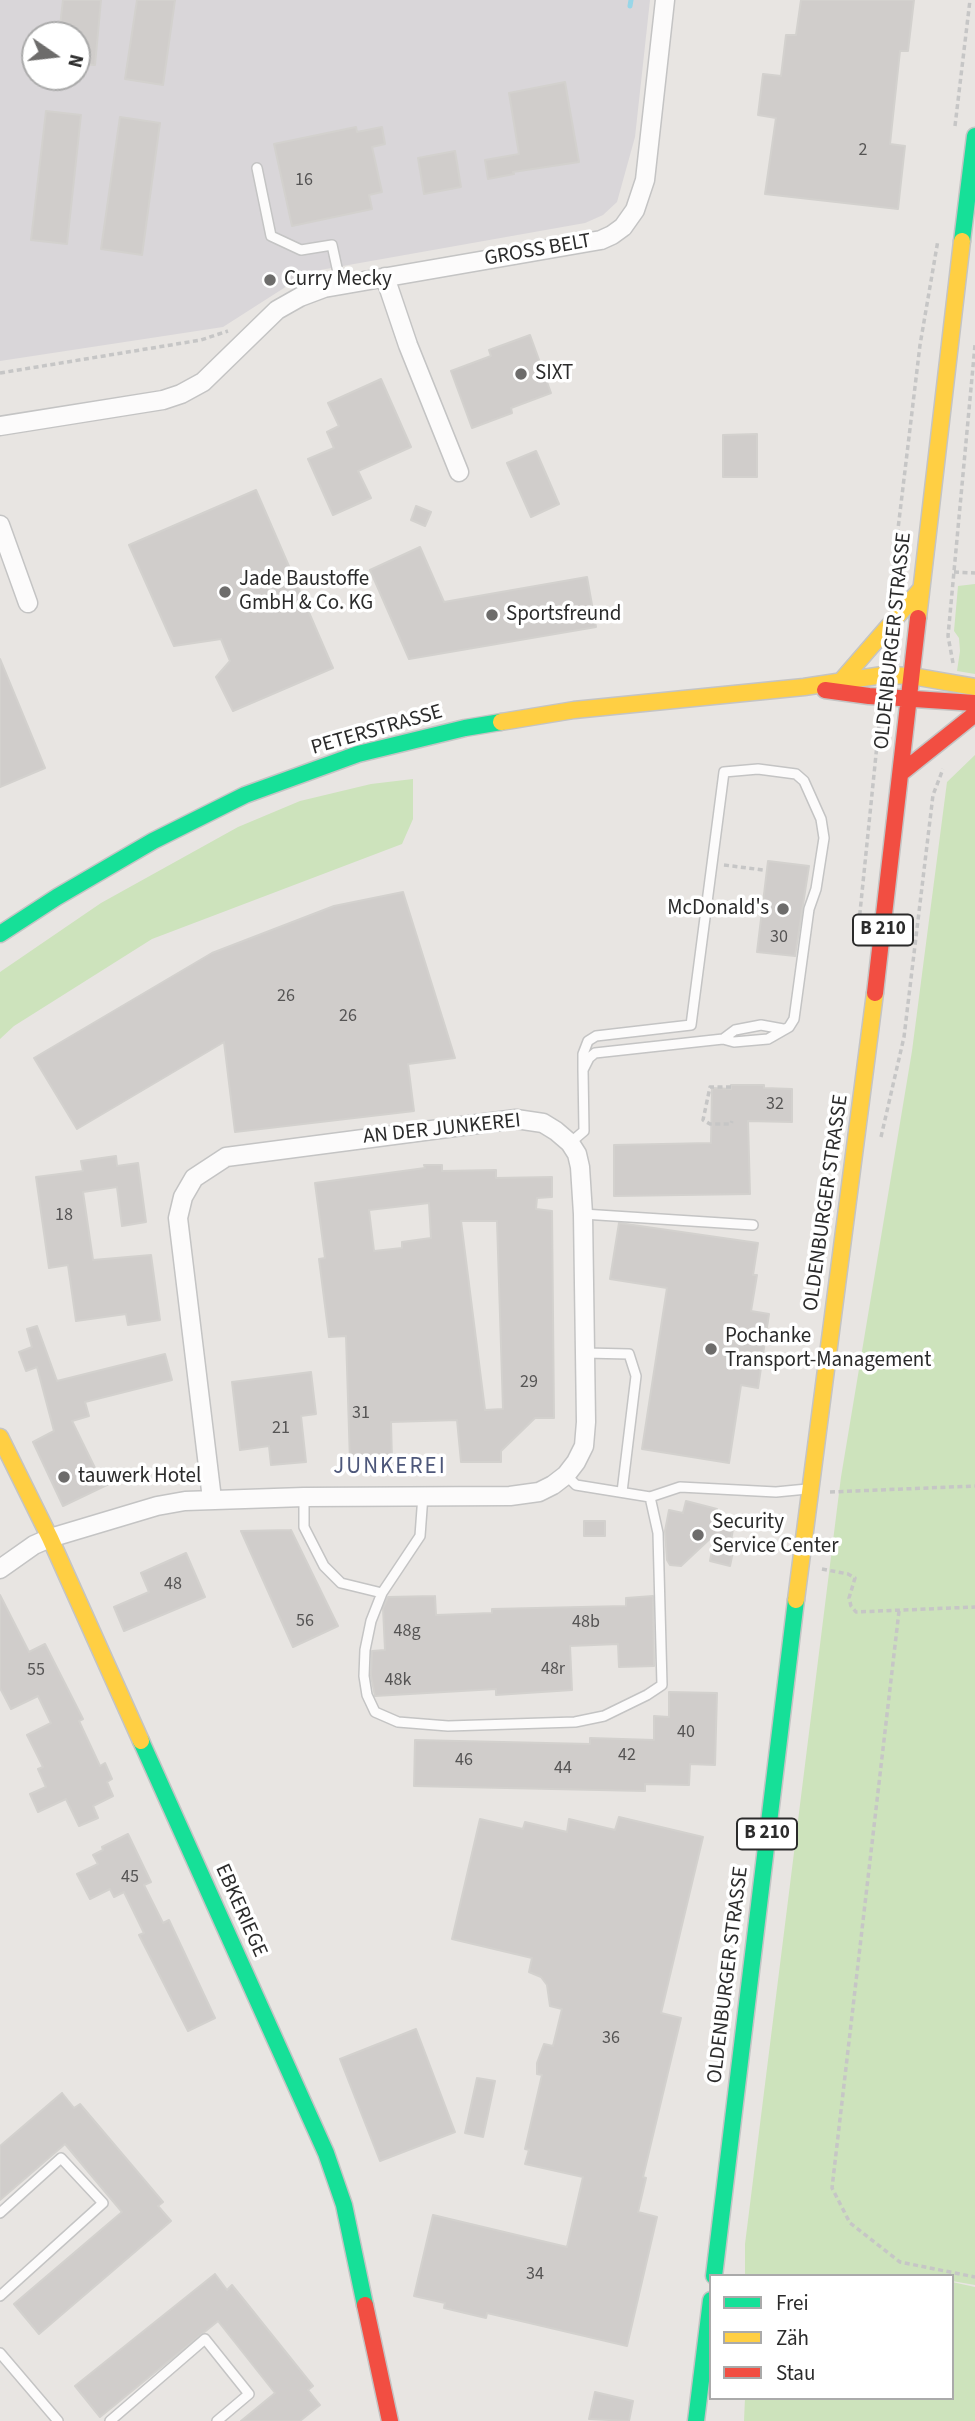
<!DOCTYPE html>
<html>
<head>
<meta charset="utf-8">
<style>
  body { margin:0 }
  #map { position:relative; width:975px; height:2421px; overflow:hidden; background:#e8e5e2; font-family:"Source Sans 3",sans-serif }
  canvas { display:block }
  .legend { position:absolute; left:709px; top:2274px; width:245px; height:126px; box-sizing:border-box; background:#fff; border:2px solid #aaa; margin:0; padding:9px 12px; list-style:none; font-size:21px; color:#2b2b2b }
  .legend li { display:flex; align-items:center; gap:14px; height:35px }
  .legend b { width:35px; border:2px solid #aaa }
  .north { position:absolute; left:21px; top:21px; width:70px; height:70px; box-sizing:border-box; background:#fff; border:2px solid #aaa; border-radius:50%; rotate:104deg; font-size:19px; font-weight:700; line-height:28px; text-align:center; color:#2b2b2b }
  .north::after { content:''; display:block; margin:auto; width:24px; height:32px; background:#6d6c6b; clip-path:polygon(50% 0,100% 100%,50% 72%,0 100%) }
</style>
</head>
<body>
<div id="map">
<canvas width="975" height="2421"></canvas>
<ul class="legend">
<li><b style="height:9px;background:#16e098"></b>Frei</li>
<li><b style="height:9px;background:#ffcf43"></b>Zäh</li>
<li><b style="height:9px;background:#f24e42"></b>Stau</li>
</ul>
<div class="north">N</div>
</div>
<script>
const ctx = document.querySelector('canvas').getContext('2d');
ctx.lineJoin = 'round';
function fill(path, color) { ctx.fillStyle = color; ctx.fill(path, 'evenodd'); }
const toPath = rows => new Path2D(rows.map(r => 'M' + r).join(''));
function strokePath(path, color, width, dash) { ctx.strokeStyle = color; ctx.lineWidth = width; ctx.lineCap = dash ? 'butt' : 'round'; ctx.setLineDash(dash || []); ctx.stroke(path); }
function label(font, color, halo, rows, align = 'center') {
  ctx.font = font + ' "Source Sans 3",sans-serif'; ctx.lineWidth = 7; ctx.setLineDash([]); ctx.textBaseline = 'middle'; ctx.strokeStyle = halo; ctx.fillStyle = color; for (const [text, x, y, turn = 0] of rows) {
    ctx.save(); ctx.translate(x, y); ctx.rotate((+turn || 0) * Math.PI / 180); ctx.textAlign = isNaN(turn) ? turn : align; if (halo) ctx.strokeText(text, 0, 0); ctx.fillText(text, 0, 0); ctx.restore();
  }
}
fill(toPath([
  [0,0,650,0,635,137,617,202,603,215,585,223,309,272,223,327,0,361],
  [35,35,77,35,77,77,35,77]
]), '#d9d6d9');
fill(toPath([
  [975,584,975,674,957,671,960,651,959,638,954,631,958,586],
  [975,755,975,2285,952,2281,952,2276,745,2276,745,2244,841,1477,912,1051,947,782],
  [413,779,413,819,402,844,152,939,14,1026,0,1039,0,972,101,903,238,827,300,801,371,784],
  [952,2282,975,2287,975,2421,744,2421,745,2398,952,2398]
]), '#cde3bc');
strokePath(toPath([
  [630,6,631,0]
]), '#98d6e8', 5);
const building = toPath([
  [63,0,101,0,95,65,77,64,77,35,59,35,63,0],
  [137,0,175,0,163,85,125,79,137,0],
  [801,0,914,0,908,51,900,51,890,144,905,146,898,209,765,194,776,118,758,115,763,74,781,76,786,35,796,35,801,0],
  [565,82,579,162,513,172,514,174,488,179,485,160,519,154,509,93,565,82],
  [46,111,81,115,67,244,31,240,46,111],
  [120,117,160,123,142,255,101,249,120,117],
  [356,127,357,132,382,127,385,144,372,147,382,192,369,195,372,209,292,226,274,144,356,127],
  [455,151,461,187,424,194,418,158,455,151],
  [530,335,551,393,511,408,512,413,472,428,451,371,491,356,489,350,530,335],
  [381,379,411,447,358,471,371,498,333,515,308,459,334,448,327,432,339,426,328,403,381,379],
  [757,434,757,477,723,477,723,435,757,434],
  [536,451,559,504,531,517,507,463,536,451],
  [256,490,333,668,233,711,216,677,230,661,221,639,174,646,129,545,256,490],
  [416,506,431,512,425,526,411,520,416,506],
  [420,547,444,602,587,577,596,627,409,659,370,570,420,547],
  [0,659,45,768,0,787,0,659],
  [768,861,809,866,795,956,757,952,768,861],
  [403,892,455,1058,408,1064,414,1111,235,1132,224,1042,77,1129,34,1058,212,953,334,906,403,892],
  [731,1085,764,1085,764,1088,792,1089,792,1122,748,1121,750,1194,614,1196,614,1145,711,1143,712,1088,731,1089,731,1085],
  [116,1156,117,1166,138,1163,146,1222,122,1226,117,1187,83,1192,93,1260,151,1255,160,1320,128,1325,126,1314,76,1321,68,1265,49,1268,36,1177,83,1171,81,1161,116,1156],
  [424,1165,442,1165,442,1171,496,1170,496,1178,552,1177,552,1197,537,1198,536,1209,552,1211,554,1418,535,1418,501,1451,501,1462,461,1462,457,1420,391,1422,392,1461,350,1462,346,1336,329,1337,319,1259,325,1258,315,1183,425,1168,424,1165],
  [429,1203,431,1238,402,1242,402,1248,374,1251,369,1210,429,1203],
  [461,1221,497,1221,503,1409,485,1410,461,1221],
  [619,1223,758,1243,753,1275,757,1275,751,1311,769,1314,758,1388,741,1385,729,1463,642,1449,667,1288,610,1279,619,1223],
  [37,1326,57,1381,165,1354,172,1380,85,1402,89,1416,72,1421,97,1472,104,1468,111,1483,63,1506,33,1442,54,1431,37,1367,26,1371,19,1352,32,1347,27,1329,37,1326],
  [311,1372,316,1414,301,1416,306,1462,271,1465,269,1446,240,1450,232,1382,311,1372],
  [686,1501,717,1509,715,1520,734,1524,730,1546,734,1547,730,1566,710,1561,715,1534,681,1566,670,1565,667,1560,665,1531,669,1510,683,1513,686,1501],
  [584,1521,605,1521,605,1536,584,1536,584,1521],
  [291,1530,338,1626,293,1647,241,1531,291,1530],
  [186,1553,205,1597,124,1631,114,1607,149,1592,141,1573,186,1553],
  [0,1595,29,1652,45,1644,83,1719,79,1721,100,1766,105,1763,112,1779,107,1782,113,1796,93,1806,98,1818,79,1826,66,1799,38,1812,30,1794,46,1787,38,1769,43,1767,27,1735,51,1723,38,1696,11,1709,0,1688,0,1595],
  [435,1596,436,1615,492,1613,492,1609,626,1606,626,1598,653,1596,654,1666,619,1667,618,1644,570,1646,572,1690,496,1695,496,1689,375,1696,371,1676,372,1651,385,1650,383,1608,388,1597,435,1596],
  [669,1692,717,1693,715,1765,690,1764,689,1785,645,1784,645,1791,414,1786,415,1740,590,1744,590,1738,654,1740,654,1716,669,1717,669,1692],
  [619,1817,703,1837,661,2013,681,2018,643,2177,646,2178,638,2212,657,2217,627,2346,487,2313,486,2318,444,2308,445,2303,414,2296,433,2215,567,2247,583,2177,525,2164,529,2150,525,2149,542,2075,537,2074,537,2063,544,2044,553,2046,562,2009,550,2006,547,1985,541,1977,529,1972,532,1958,452,1939,480,1819,523,1829,525,1822,567,1832,569,1819,615,1830,619,1817],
  [128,1834,151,1882,144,1885,163,1923,169,1920,215,2018,188,2031,139,1935,144,1933,124,1892,114,1897,110,1889,90,1899,77,1874,98,1864,93,1855,103,1850,102,1847,128,1834],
  [416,2029,455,2132,380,2161,340,2059,416,2029],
  [477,2078,495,2081,483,2137,465,2133,477,2078],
  [62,2093,74,2108,80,2104,163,2202,158,2206,171,2221,39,2334,14,2304,122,2212,65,2144,0,2200,0,2146,62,2093],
  [215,2274,227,2290,232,2285,313,2386,308,2390,320,2405,300,2421,241,2421,275,2393,218,2321,100,2417,75,2386,215,2274],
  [595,2392,633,2401,629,2421,589,2419,595,2392]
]);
fill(building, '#d0cdcb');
strokePath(building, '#d3d1ce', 2);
const lane = toPath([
  [257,168,271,236,301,250,332,245,341,286],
  [723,1039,735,1030,761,1025,783,1029],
  [570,1143,584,1131,583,1070,583,1054,588,1041,596,1036,691,1025,724,772,758,769,796,774,804,781,821,819,824,838,816,889,809,909,794,1019,789,1027,768,1039,734,1042,723,1039,595,1053,589,1058,583,1070],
  [583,1214,753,1225],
  [585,1353,629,1354,636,1376,622,1492],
  [423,1495,420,1536,382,1593,371,1621,365,1650,364,1676,367,1695,375,1712,398,1722,448,1726,575,1722,604,1716,647,1695,662,1685,658,1533,650,1497,576,1485,566,1475],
  [304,1497,304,1527,324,1566,341,1583,382,1593],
  [650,1497,680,1487,776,1492,807,1489],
  [0,2213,61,2158,103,2203,0,2296],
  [0,2353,58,2421],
  [110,2421,205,2339,249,2394,217,2421]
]);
const street = toPath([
  [385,277,408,345,459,472],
  [0,426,163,400,181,394,203,382,277,310,300,297,324,288,601,240,612,235,623,227,635,210,645,180,665,0],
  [0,525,28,603],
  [0,1569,34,1545,50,1538,157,1506,185,1501,304,1497,510,1496,539,1492,553,1485,566,1475,576,1462,584,1446,586,1422,583,1214,580,1167,577,1154,570,1143,556,1131,543,1123,516,1119,226,1157,194,1178,183,1197,178,1218,212,1499]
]);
const fast = toPath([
  [962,241,975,136],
  [0,934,57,897,153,841,245,795,358,754,465,728,501,722],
  [141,1741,326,2153,344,2205,365,2305],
  [714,2276,796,1600],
  [696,2421,711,2300]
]);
const slow = toPath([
  [918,618,962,241],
  [842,680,920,590],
  [501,722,574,710,804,687,883,675,912,676,975,687],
  [0,1437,50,1538,141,1741],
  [796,1600,875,993]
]);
const jam = toPath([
  [825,690,869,696,975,703],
  [901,773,975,714],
  [875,993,918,618],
  [365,2305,390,2421]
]);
strokePath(lane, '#c4c4c4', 12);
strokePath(street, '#c4c4c4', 21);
strokePath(fast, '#c4c4c4', 19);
strokePath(slow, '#c4c4c4', 19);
strokePath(jam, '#c4c4c4', 19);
strokePath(toPath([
  [955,126,970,0],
  [0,373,201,340,228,331],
  [954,572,975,573],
  [888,593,892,579,920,345,938,240],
  [953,663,948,636,975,345],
  [724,865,763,870],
  [858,932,879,725],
  [731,1087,710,1087,703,1120,710,1124,731,1124,732,1121],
  [881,1137,904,1037,933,795,943,769],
  [830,1492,975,1486],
  [822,1569,848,1574,855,1578,849,1598,851,1606,856,1612,975,1607],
  [899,1611,832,2188,850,2223,900,2262,975,2277]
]), '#c6c6c6', 3.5, [5, 3.5]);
strokePath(lane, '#fcfbfb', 9);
strokePath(street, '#fcfbfb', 18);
strokePath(fast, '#16e098', 16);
strokePath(slow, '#ffcf43', 16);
strokePath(jam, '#f24e42', 16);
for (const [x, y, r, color] of [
  [270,280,7,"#6d6c6b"],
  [521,374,7,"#6d6c6b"],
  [225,592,7,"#6d6c6b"],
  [492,615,7,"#6d6c6b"],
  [783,909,7,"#6d6c6b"],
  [711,1349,7,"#6d6c6b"],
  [64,1477,7,"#6d6c6b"],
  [698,1535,7,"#6d6c6b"]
]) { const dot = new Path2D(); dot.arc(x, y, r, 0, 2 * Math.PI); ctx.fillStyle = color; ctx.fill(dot); strokePath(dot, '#fff', 2.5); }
label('18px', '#555454', null, [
  ["2",863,151],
  ["16",304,181],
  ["30",779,938],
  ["26",286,997],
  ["26",348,1017],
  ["32",775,1105],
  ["18",64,1216],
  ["29",529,1383],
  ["31",361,1414],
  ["21",281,1429],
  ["48",173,1585],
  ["56",305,1622],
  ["48b",586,1623],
  ["48g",407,1632],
  ["48r",553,1670],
  ["55",36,1671],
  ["48k",398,1681],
  ["40",686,1733],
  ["42",627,1756],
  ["46",464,1761],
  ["44",563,1769],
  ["45",130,1878],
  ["36",611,2039],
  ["34",535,2275]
]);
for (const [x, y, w] of [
  [883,930,60],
  [767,1834,60]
]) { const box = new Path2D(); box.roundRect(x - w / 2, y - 15.5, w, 31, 5); ctx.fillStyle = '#fff'; ctx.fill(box); strokePath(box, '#2b2b2b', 2); }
label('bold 19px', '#2b2b2b', null, [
  ["B 210",883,930],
  ["B 210",767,1834]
]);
label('21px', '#2b2b2b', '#fff', [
  ["GROSS BELT",538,251,-10],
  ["OLDENBURGER STRASSE",894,641,-84],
  ["PETERSTRASSE",377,731,-16],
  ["AN DER JUNKEREI",442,1130,-6],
  ["OLDENBURGER STRASSE",827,1203,-82],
  ["EBKERIEGE",240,1911,66],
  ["OLDENBURGER STRASSE",729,1975,-83]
]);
label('21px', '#2b2b2b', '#fff', [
  ["Curry Mecky",284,280],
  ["SIXT",535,374],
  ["Jade Baustoffe",239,580],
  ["GmbH & Co. KG",239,604],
  ["Sportsfreund",506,615],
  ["McDonald's",769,909,"right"],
  ["Pochanke",725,1337],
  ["Transport-Management",725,1361],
  ["tauwerk Hotel",78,1477],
  ["Security",712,1523],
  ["Service Center",712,1547]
], 'left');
ctx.letterSpacing = '2px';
label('23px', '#4d577a', '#fff', [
  ["JUNKEREI",390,1468]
]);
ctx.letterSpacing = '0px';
</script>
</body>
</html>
